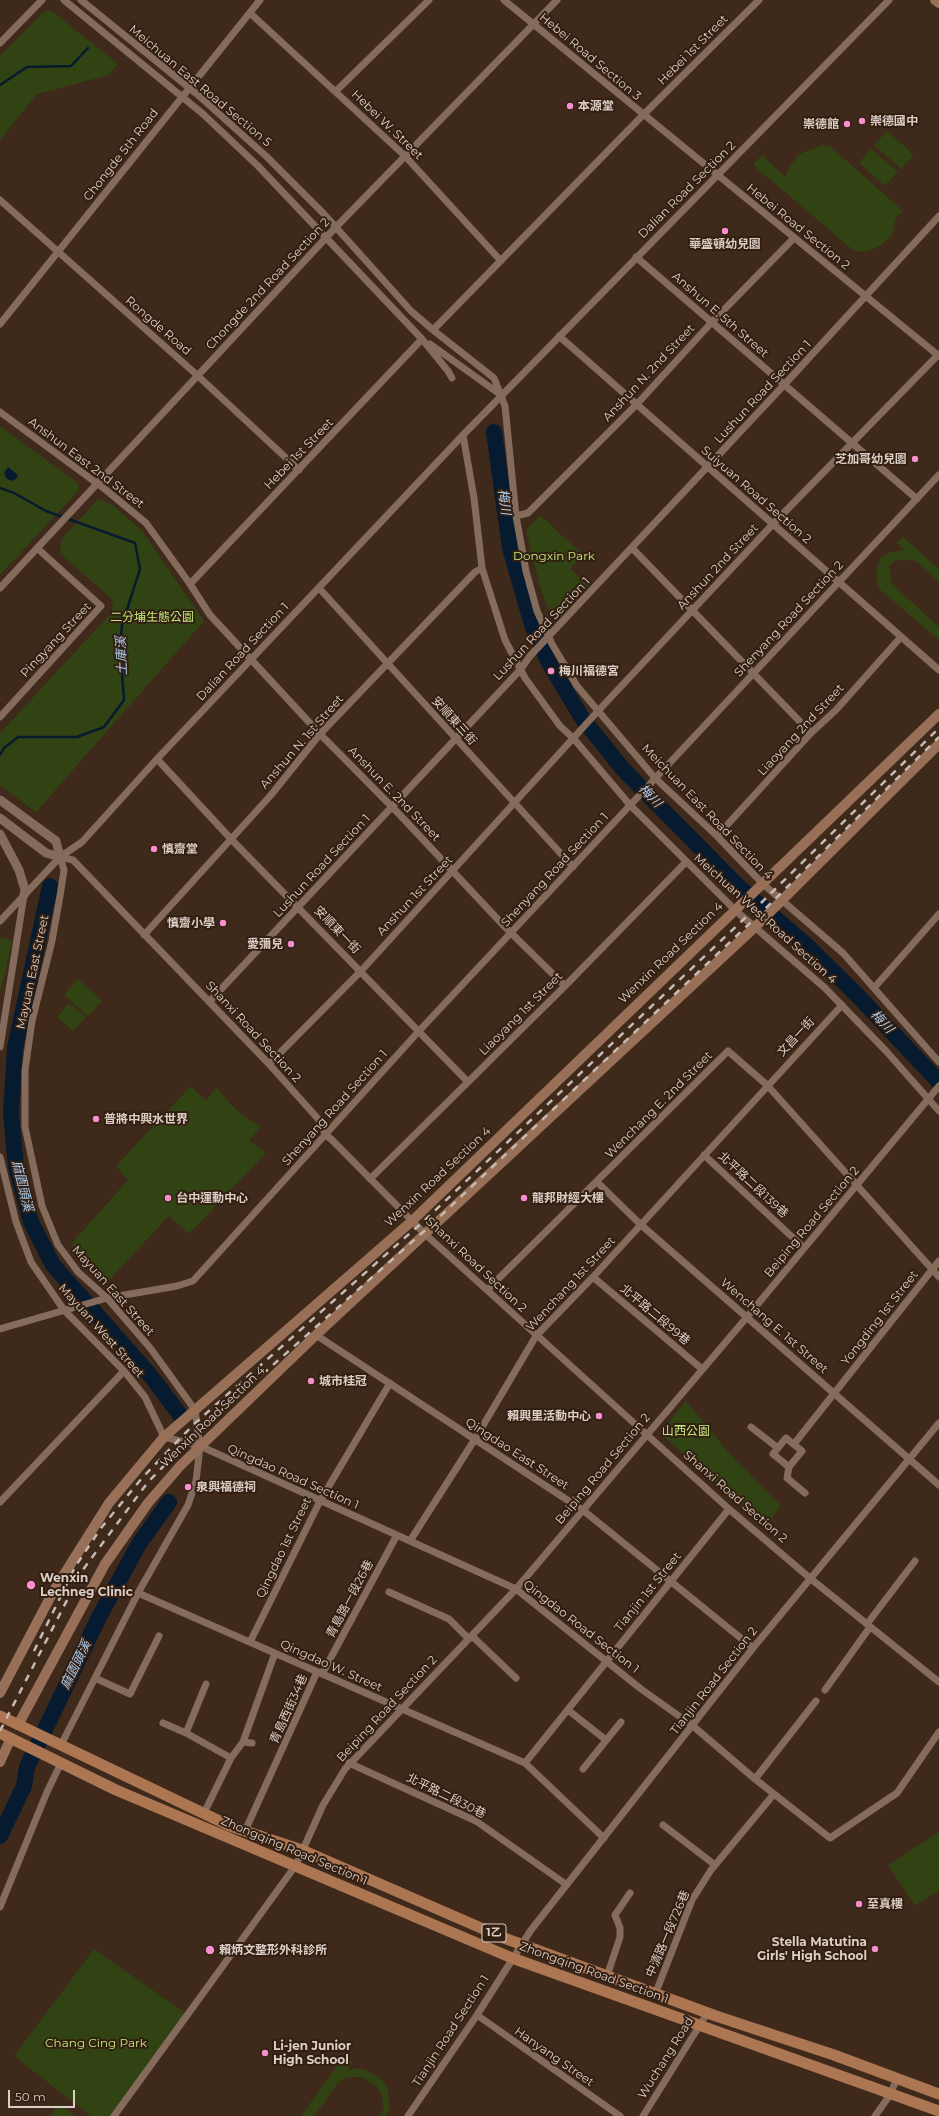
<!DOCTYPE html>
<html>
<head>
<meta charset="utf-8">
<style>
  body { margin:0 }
  #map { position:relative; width:939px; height:2116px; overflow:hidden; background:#3e291b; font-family:Montserrat,sans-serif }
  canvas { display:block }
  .scale { position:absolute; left:8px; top:2090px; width:67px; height:18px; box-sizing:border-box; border:2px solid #dccec6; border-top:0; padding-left:5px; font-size:12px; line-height:14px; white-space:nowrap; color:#dccec6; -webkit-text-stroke:3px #331f11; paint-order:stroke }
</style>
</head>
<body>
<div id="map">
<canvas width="939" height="2116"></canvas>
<div class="scale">50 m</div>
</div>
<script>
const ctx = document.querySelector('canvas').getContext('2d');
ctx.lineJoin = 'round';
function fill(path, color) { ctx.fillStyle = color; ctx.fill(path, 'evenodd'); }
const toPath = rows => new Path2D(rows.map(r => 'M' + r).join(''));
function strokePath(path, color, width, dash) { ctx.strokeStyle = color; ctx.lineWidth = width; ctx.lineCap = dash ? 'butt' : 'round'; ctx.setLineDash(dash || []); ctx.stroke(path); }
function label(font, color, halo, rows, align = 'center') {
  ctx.font = font + ' Montserrat,"Noto Sans TC",sans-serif'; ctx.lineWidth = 4; ctx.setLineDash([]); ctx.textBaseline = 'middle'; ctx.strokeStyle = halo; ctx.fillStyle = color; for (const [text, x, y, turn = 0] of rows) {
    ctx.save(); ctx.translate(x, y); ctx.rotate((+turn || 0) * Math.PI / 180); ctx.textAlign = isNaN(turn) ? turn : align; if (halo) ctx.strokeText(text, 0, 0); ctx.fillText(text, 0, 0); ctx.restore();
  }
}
fill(toPath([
  [52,11,118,64,109,75,37,94,0,140,0,56,43,12],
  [887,131,914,155,901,169,874,145],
  [822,145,831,147,903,211,896,218,892,235,881,245,867,252,854,251,753,165,762,155,785,177,791,164,800,154],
  [871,149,898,172,885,186,859,163],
  [0,426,78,483,79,490,0,575],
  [98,499,113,505,143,532,204,621,36,812,0,785,0,733,113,611,112,599,60,554,61,540],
  [540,515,582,554,570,569,589,585,559,619,552,619,540,586,526,531],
  [903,537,939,569,939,582,916,561,902,560,894,561,889,566,892,584,939,627,939,640,879,589,876,574,878,564,881,557,888,553,905,550,897,543],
  [2,937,12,941,0,995,0,939],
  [78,979,102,1001,88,1016,64,995],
  [69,1003,86,1017,73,1031,57,1017],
  [191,1086,206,1101,217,1087,230,1104,245,1117,261,1127,249,1140,266,1153,189,1234,169,1216,108,1281,88,1264,71,1244,128,1180,116,1166],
  [686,1401,729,1453,781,1506,765,1527,660,1433],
  [939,1832,939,1890,915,1906,888,1865],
  [94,1949,188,2015,114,2116,91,2116,14,2056],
  [344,2056,353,2062,347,2071,356,2068,368,2071,380,2078,387,2087,390,2109,385,2116,379,2116,384,2109,381,2094,377,2087,362,2077,355,2077,345,2078,338,2083,314,2116,301,2116],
  [59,2104,76,2116,50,2116]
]), '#314312');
fill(toPath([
  [8,467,18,475,16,479,11,481,6,478,4,473]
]), '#061b2f');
strokePath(toPath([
  [0,85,27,67,71,66,88,48],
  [0,488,14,493,46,511,135,543,140,569,122,625,120,648,124,700,104,727,77,737,18,737,4,748,0,755]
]), '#061b2f', 2.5);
strokePath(toPath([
  [494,432,510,548,533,628,549,663,582,718,622,768,656,803,738,886,804,943,857,995,939,1082],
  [50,886,15,1048,11,1113,16,1167,31,1222,53,1265,150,1375,180,1415],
  [0,1836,24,1786,27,1767,98,1619,139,1544,169,1502]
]), '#061b2f', 16);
strokePath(toPath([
  [64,0,203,114,258,166,422,339,448,371,452,378],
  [81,0,198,95,267,157,324,214,411,311,433,330,494,378,505,406,516,516,526,571,537,611,552,644,577,686,655,778,717,836,763,884,843,953,939,1062],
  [504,0,939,356],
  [250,13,405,156,501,261],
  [0,43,42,0],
  [336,91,429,0],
  [0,200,197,375,299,470],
  [636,257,917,499],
  [0,324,260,0],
  [433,330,643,115,759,0],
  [559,336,939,670],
  [430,344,501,395],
  [0,412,106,490,146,523,190,584,210,615,320,734,400,815,505,927,565,986],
  [463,435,474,498,482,568,505,640,525,678,560,726,574,739,630,805,735,910,825,988,886,1051,939,1111],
  [516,516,528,513,637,404,711,323,794,238],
  [632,548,811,733],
  [190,584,422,339],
  [0,588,336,227,557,0],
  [319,588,573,867],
  [0,717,101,606,37,548],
  [157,759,231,839,468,1082],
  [717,836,811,733,836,710,900,638],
  [60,857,73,860,269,1064,320,1121,325,1134,332,1140,425,1234,729,1509,811,1579,939,1682],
  [60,857,64,870,60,896,52,941,32,1021,25,1070,25,1127,42,1206,58,1245,64,1253,78,1272,107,1298,151,1349,195,1410,200,1446,196,1481,188,1505,138,1593,61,1745],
  [0,921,60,857,82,842,157,759,463,435,889,0],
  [144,935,271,795,320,734,475,572,482,568],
  [874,988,939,914],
  [209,1002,521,669,530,656,784,385,939,216],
  [0,1047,24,895],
  [269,1064,361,971,598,711,773,524,939,354],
  [704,1155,804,1248],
  [0,1157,16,1222,31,1262,64,1310,124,1371,145,1397,164,1437,200,1446,516,1589,641,1689,693,1726,755,1779,830,1838,897,1793,939,1732],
  [370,1179,565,986,686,862],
  [597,1182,640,1224,939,1485],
  [593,1277,702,1369],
  [487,1290,728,1051,767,1085,939,1277],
  [0,1329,107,1298,177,1286,193,1281,419,1031,939,475],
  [316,1335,584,1511,753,1648],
  [751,1427,778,1448],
  [794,1444,939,1261],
  [789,1467,802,1451,786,1438,773,1454,789,1467,787,1478,805,1493],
  [0,1502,124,1371],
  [410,1541,475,1439,536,1336,593,1277,842,1005],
  [389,1592,449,1619,469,1639],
  [138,1593,525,1763,604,1838],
  [867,1624,915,1561],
  [472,1636,516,1678],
  [250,1642,320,1501,390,1383],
  [322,1674,397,1535],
  [95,1678,130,1694,159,1636],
  [825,1690,870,1627],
  [568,1710,606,1740],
  [163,1723,186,1733,231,1758],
  [186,1733,206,1684],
  [243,1742,275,1653],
  [349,1763,476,1821,567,1885],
  [525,1763,729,1509],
  [583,1769,621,1722],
  [755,1779,816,1701],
  [204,1813,231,1758,243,1742,252,1743],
  [663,1825,715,1865],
  [245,1831,317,1672],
  [0,1907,47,1792,61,1763],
  [607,1976,620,1937,620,1928,615,1915,630,1893],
  [656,1992,692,1900,711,1870,774,1794],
  [477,2015,620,2116],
  [114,2116,296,1865,323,1805,345,1769,516,1589,747,1317,939,1086],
  [408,2116,477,2015,531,1930,753,1648,939,1423],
  [643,2116,708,2012],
  [875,2116,890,2095,897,2078]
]), '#846b5c', 7);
strokePath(toPath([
  [0,800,56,841,60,857],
  [0,818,46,853,60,857],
  [0,834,19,870,25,890,24,895]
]), '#846b5c', 9);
strokePath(toPath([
  [935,0,939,3],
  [0,1693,53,1592,109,1503,164,1437,412,1221,939,714],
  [18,1725,105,1564,148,1503,180,1466,316,1335,755,927,939,744],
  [0,1762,11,1738]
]), '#987058', 10);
strokePath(toPath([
  [0,1716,230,1826,302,1850,504,1938,716,2016,834,2055,939,2094],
  [0,1733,116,1790,512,1958,939,2111]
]), '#ac7653', 11);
strokePath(toPath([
  [34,1651,75,1567,101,1528,142,1478,194,1424,425,1220,762,902,939,728],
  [0,1731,82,1571,148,1482,195,1434,430,1226,767,907,939,737]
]), '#c9bab1', 2.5, [7, 7]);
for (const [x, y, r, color] of [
  [570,106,4,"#f790cd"],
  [862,121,4,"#f790cd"],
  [847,124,4,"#f790cd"],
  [725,231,4,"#f790cd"],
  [915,459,4,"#f790cd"],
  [551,671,4,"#f790cd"],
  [154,849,4,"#f790cd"],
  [223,923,4,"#f790cd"],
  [291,944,4,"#f790cd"],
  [96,1119,4,"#f790cd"],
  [168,1198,4,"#f790cd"],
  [524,1198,4,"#f790cd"],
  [311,1381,4,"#f790cd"],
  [599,1416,4,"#f790cd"],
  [188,1487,4,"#f790cd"],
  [31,1585,5,"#f790cd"],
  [859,1904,4,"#f790cd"],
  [875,1949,4,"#f790cd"],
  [210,1950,5,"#f790cd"],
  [265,2053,4,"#f790cd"]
]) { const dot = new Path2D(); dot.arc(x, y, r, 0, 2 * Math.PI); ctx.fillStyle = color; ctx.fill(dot); strokePath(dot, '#331f11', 1.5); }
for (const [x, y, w] of [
  [494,1933,24]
]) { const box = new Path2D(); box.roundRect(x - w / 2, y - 9, w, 18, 3); ctx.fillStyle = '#331f11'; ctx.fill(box); strokePath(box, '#dccec6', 1); }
label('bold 11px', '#dccec6', null, [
  ["1乙",494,1933]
]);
label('12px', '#dccec6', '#331f11', [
  ["Hebei 1st Street",693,50,-45],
  ["Hebei Road Section 3",590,57,40],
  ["Meichuan East Road Section 5",200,86,40],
  ["Hebei W. Street",387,125,44],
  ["Chongde 5th Road",121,155,-52],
  ["Dalian Road Section 2",687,190,-45],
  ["Hebei Road Section 2",798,227,39],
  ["Chongde 2nd Road Section 2",268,284,-47],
  ["Anshun E. 5th Street",720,315,41],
  ["Rongde Road",158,326,41],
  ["Anshun N. 2nd Street",649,373,-47],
  ["Lushun Road Section 1",763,392,-47],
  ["Hebei 1st Street",299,454,-46],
  ["Anshun East 2nd Street",86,463,37],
  ["Suiyuan Road Section 2",756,495,41],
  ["Anshun 2nd Street",718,567,-47],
  ["Shenyang Road Section 2",789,619,-47],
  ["Lushun Road Section 1",542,629,-47],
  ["Pingyang Street",56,640,-47],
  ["Dalian Road Section 1",243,652,-47],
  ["安順東三街",454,721,48],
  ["Liaoyang 2nd Street",801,730,-47],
  ["Anshun N. 1st Street",302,742,-49],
  ["Anshun E. 2nd Street",394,794,46],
  ["Meichuan East Road Section 4",707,812,46],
  ["Lushun Road Section 1",322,866,-47],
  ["Shenyang Road Section 1",555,870,-47],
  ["Anshun 1st Street",415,896,-47],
  ["Meichuan West Road Section 4",765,919,42],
  ["安順東一街",337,930,46],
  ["Wenxin Road Section 4",671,953,-44],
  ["Mayuan East Street",33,972,-78],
  ["Liaoyang 1st Street",521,1014,-45],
  ["Shanxi Road Section 2",253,1032,47],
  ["文昌一街",796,1037,-47],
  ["Wenchang E. 2nd Street",659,1105,-45],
  ["Shenyang Road Section 1",335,1108,-48],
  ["Wenxin Road Section 4",438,1177,-43],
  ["北平路二段139巷",753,1185,43],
  ["Beiping Road Section 2",812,1222,-50],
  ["Shanxi Road Section 2",476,1265,43],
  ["Wenchang 1st Street",571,1284,-47],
  ["Mayuan East Street",113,1291,48],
  ["北平路二段99巷",655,1315,40],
  ["Yongding 1st Street",880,1318,-52],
  ["Wenchang E. 1st Street",774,1326,41],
  ["Mayuan West Street",101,1331,48],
  ["Wenxin Road Section 4",213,1417,-44],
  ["Qingdao East Street",517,1454,33],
  ["Beiping Road Section 2",603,1469,-50],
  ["Qingdao Road Section 1",293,1477,24],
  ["Shanxi Road Section 2",735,1497,41],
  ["Qingdao 1st Street",284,1548,-64],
  ["Tianjin 1st Street",648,1592,-51],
  ["青島路一段26巷",350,1599,-62],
  ["Qingdao Road Section 1",581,1627,38],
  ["Qingdao W. Street",331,1666,24],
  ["Tianjin Road Section 2",714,1681,-52],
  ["青島西街34巷",289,1709,-66],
  ["Beiping Road Section 2",387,1709,-47],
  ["北平路二段30巷",446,1796,26],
  ["Zhongqing Road Section 1",294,1851,23],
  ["中清路一段726巷",668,1934,-67],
  ["Zhongqing Road Section 1",594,1973,20],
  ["Tianjin Road Section 1",451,2031,-57],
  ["Hanyang Street",554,2057,35],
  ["Wuchang Road",666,2058,-58]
]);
label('bold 12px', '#dccec6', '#331f11', [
  ["本源堂",578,106],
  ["崇德國中",870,121],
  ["崇德館",839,124,"right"],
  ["華盛頓幼兒園",725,244,"center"],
  ["芝加哥幼兒園",907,459,"right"],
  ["梅川福德宮",559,671],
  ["慎齋堂",162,849],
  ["慎齋小學",215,923,"right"],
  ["愛彌兒",283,944,"right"],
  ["普將中興水世界",104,1119],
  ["台中運動中心",176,1198],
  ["龍邦財經大樓",532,1198],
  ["城市桂冠",319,1381],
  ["賴興里活動中心",591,1416,"right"],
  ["泉興福德祠",196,1487],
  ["Wenxin",40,1578],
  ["Lechneg Clinic",40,1592],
  ["至真樓",867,1904],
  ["Stella Matutina",867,1942,"right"],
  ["Girls' High School",867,1956,"right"],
  ["賴炳文整形外科診所",219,1950],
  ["Li-jen Junior",273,2046],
  ["High School",273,2060]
], 'left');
label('12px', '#bfea7b', '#331f11', [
  ["Dongxin Park",554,556],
  ["二分埔生態公園",152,617],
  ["山西公園",686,1431],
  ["Chang Cing Park",96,2043]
]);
label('italic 13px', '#adcef0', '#331f11', [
  ["梅川",504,502,82],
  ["土庫溪",122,656,-92],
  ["梅川",650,796,46],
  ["梅川",882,1022,47],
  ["麻園頭溪",22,1186,76],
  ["麻園頭溪",76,1665,-64]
]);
</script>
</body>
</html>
